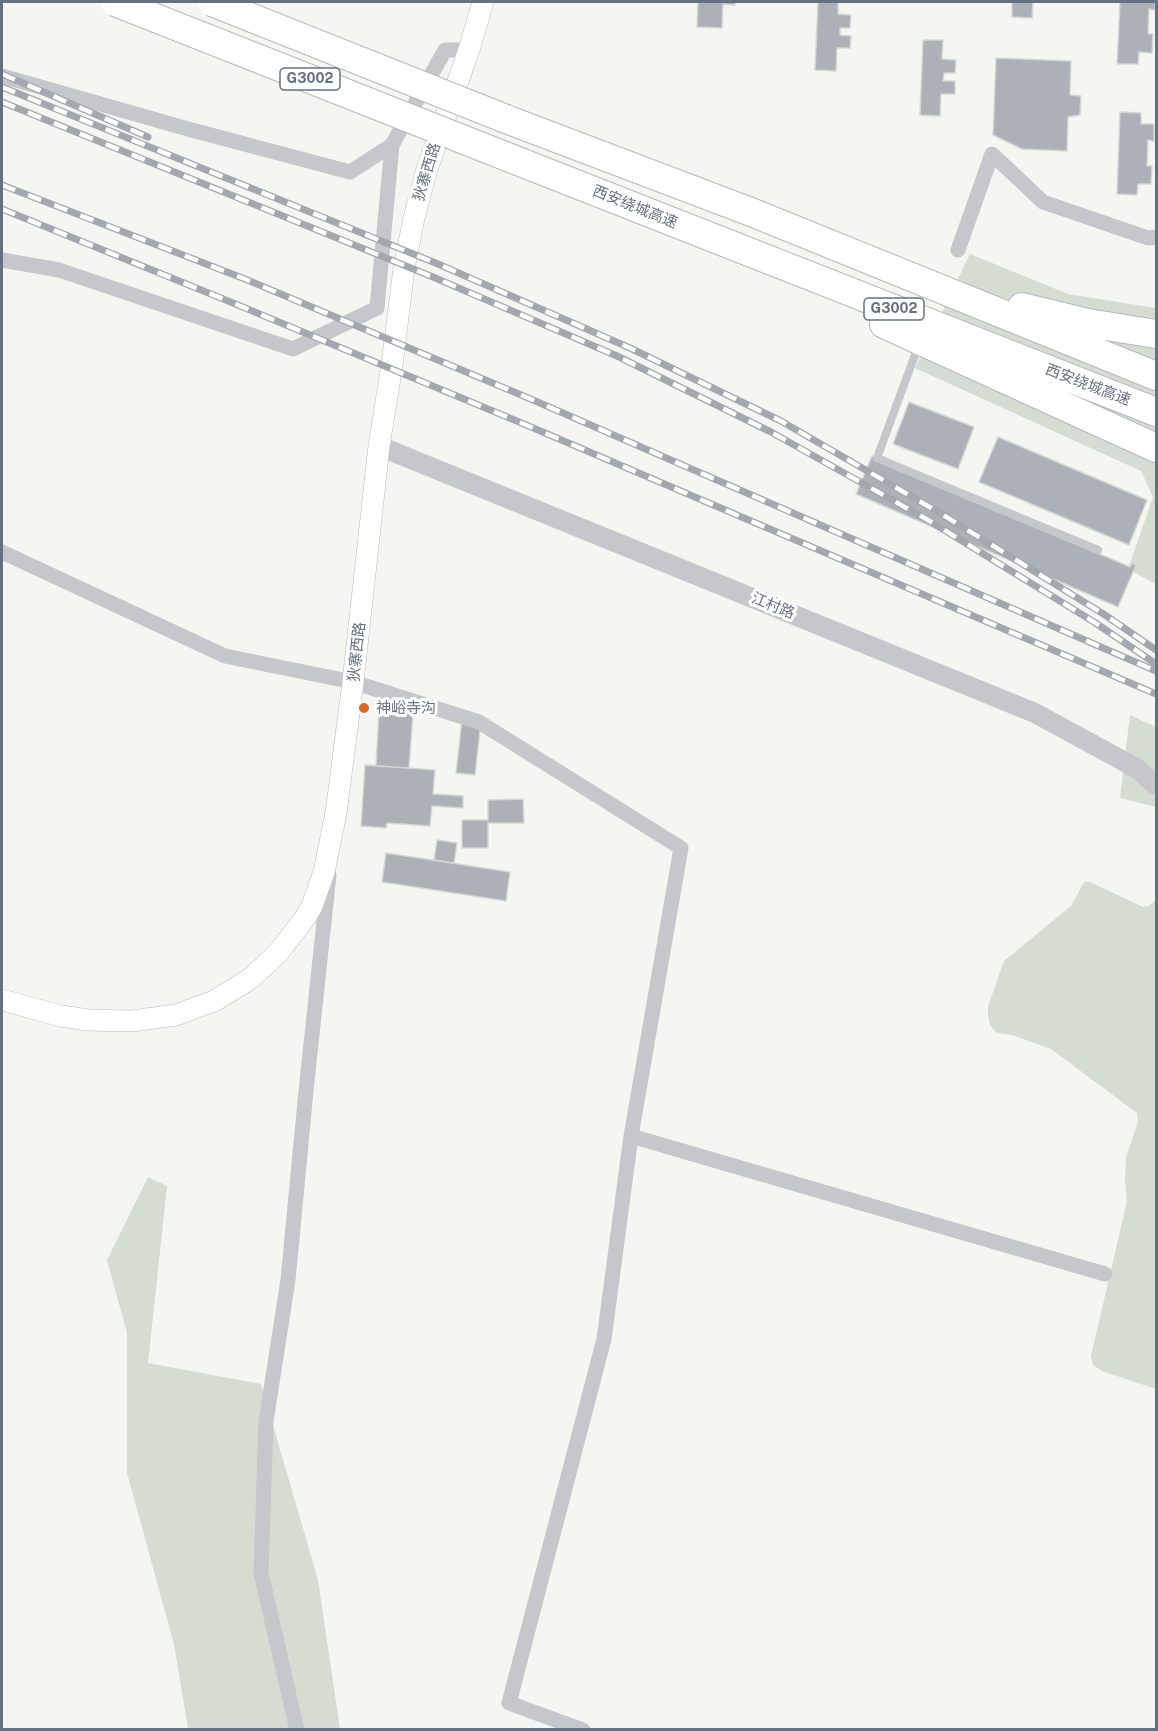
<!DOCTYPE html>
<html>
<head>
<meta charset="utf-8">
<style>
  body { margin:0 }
  #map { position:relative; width:1158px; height:1731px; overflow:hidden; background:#f5f5f1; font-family:"Public Sans",sans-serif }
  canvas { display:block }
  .frame { position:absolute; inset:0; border:3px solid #647182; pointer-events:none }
</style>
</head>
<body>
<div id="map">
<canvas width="1158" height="1731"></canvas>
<div class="frame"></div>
</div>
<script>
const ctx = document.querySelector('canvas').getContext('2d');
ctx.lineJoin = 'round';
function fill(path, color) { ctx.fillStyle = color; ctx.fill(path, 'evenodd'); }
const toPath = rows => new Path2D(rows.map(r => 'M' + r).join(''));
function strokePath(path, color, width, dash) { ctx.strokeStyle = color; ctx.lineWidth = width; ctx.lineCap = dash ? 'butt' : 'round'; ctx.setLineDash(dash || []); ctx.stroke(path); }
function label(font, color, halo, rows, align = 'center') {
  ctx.font = font + ' "Public Sans","Noto Sans SC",sans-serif'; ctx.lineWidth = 6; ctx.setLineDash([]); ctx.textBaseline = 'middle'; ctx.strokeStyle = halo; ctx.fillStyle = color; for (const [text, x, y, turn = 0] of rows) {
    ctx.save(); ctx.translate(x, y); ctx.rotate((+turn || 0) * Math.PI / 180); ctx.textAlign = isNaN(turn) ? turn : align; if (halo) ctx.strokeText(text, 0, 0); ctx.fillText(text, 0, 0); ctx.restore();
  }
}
fill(toPath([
  [970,254,1068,294,1156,308,1156,584,1128,569,1153,497,1141,471,915,368],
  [1130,715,1156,727,1156,807,1120,798],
  [1084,882,1090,882,1143,907,1149,906,1156,900,1156,1389,1102,1371,1093,1365,1091,1356,1127,1201,1125,1181,1126,1157,1138,1122,1137,1113,1051,1049,1012,1035,997,1033,990,1025,988,1015,988,1006,1004,961,1071,906],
  [148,1177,167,1186,148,1363,261,1384,318,1580,340,1729,188,1729,174,1644,127,1473,127,1333,107,1260]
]), '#d5dcd2');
const building = toPath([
  [698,2,735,2,735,5,723,4,722,28,697,27,698,2],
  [818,2,838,2,838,14,851,15,850,28,840,28,840,35,851,36,850,48,837,48,836,71,815,70,818,2],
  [1012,2,1033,2,1032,18,1012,17,1012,2],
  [1120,2,1155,2,1155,10,1149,9,1148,34,1153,34,1152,53,1139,52,1138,64,1117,64,1120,2],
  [923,40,943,40,942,59,956,60,955,73,944,73,943,81,955,81,955,94,941,94,940,116,920,115,923,40],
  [996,58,1071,61,1070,95,1081,96,1080,115,1068,117,1067,151,1022,149,993,135,996,58],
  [1120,112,1141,113,1141,124,1154,124,1154,141,1148,140,1147,166,1152,166,1151,184,1138,184,1137,195,1117,194,1120,112],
  [909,402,974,427,958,469,893,444,909,402],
  [998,437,1147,500,1129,545,979,482,998,437],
  [872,456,1130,567,1132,563,1136,565,1118,607,856,494,872,456],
  [380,698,432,715,379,711,380,698],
  [379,711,413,713,409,768,376,766,379,711],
  [462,720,481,722,475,775,456,773,462,720],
  [365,765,435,770,433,794,463,796,463,808,432,806,430,826,387,823,386,828,361,826,365,765],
  [523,799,524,823,488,823,488,848,462,848,462,820,488,820,488,800,523,799],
  [437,840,457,843,454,863,434,860,437,840],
  [386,853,510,872,506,901,382,882,386,853]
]);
fill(building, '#abb1b7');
strokePath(building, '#d6d6d4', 1.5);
const secondary = toPath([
  [2,1000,61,1016,88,1020,132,1021,176,1015,214,1001,250,979,278,953,305,918,312,906,324,872,336,813,353,682,379,446,392,365,404,268,414,218,427,169,469,50,483,2]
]);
const motorway = toPath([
  [506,119,751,212,1156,376],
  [505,156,1156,412],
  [1022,307,1088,323,1156,334],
  [884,324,1156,448]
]);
strokePath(secondary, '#b7babf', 22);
strokePath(motorway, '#b5b7bb', 30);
strokePath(toPath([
  [915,355,877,458,1098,550]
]), '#c5c7cb', 8);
strokePath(toPath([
  [2,76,188,129,350,172,392,145,445,50,469,50],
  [958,250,992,154,1043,202,1148,238,1156,237],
  [2,260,59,270,293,349,377,308,392,145],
  [2,552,225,656,353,682,479,722,681,848,631,1136,604,1339,509,1703,583,1730],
  [631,1136,1105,1274],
  [297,1730,261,1573,266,1421,288,1280,306,1091,329,875]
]), '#c5c7cb', 15);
strokePath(toPath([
  [379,446,1035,713,1136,768,1156,785]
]), '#c5c7cb', 20);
strokePath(secondary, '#fff', 21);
strokePath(motorway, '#fff', 28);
const rail = toPath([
  [2,74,148,137],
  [2,87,438,264,630,348,781,421,940,513,1105,615,1156,650],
  [2,102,433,277,617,356,771,432,928,520,1094,622,1156,664],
  [2,185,245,279,533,400,1156,671],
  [2,209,238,305,524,424,1156,694]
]);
strokePath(rail, '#a3a7ae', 7);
strokePath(rail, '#fff', 4.5, [14]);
const motorwayBridge = toPath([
  [115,2,505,156],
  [212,2,506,119]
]);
strokePath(motorwayBridge, '#b5b7bb', 30, []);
strokePath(motorwayBridge, '#fff', 28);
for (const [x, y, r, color] of [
  [364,708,6,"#df6727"]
]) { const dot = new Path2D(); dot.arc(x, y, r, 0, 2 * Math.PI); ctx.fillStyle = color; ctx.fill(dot); strokePath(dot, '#fff', 2); }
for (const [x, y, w] of [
  [310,79,60],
  [894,309,60]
]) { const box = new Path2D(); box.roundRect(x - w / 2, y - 11, w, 22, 4.5); ctx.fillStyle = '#fff'; ctx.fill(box); strokePath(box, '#647182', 1.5); }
label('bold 14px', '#647182', null, [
  ["G3002",310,79],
  ["G3002",894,309]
]);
label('15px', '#647182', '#fff', [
  ["狄寨西路",427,172,-73],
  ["西安绕城高速",635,207,22],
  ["西安绕城高速",1088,385,21],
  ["江村路",773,606,22],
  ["狄寨西路",357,652,-84]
]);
label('15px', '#647182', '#fff', [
  ["神峪寺沟",376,708]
], 'left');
</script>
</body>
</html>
